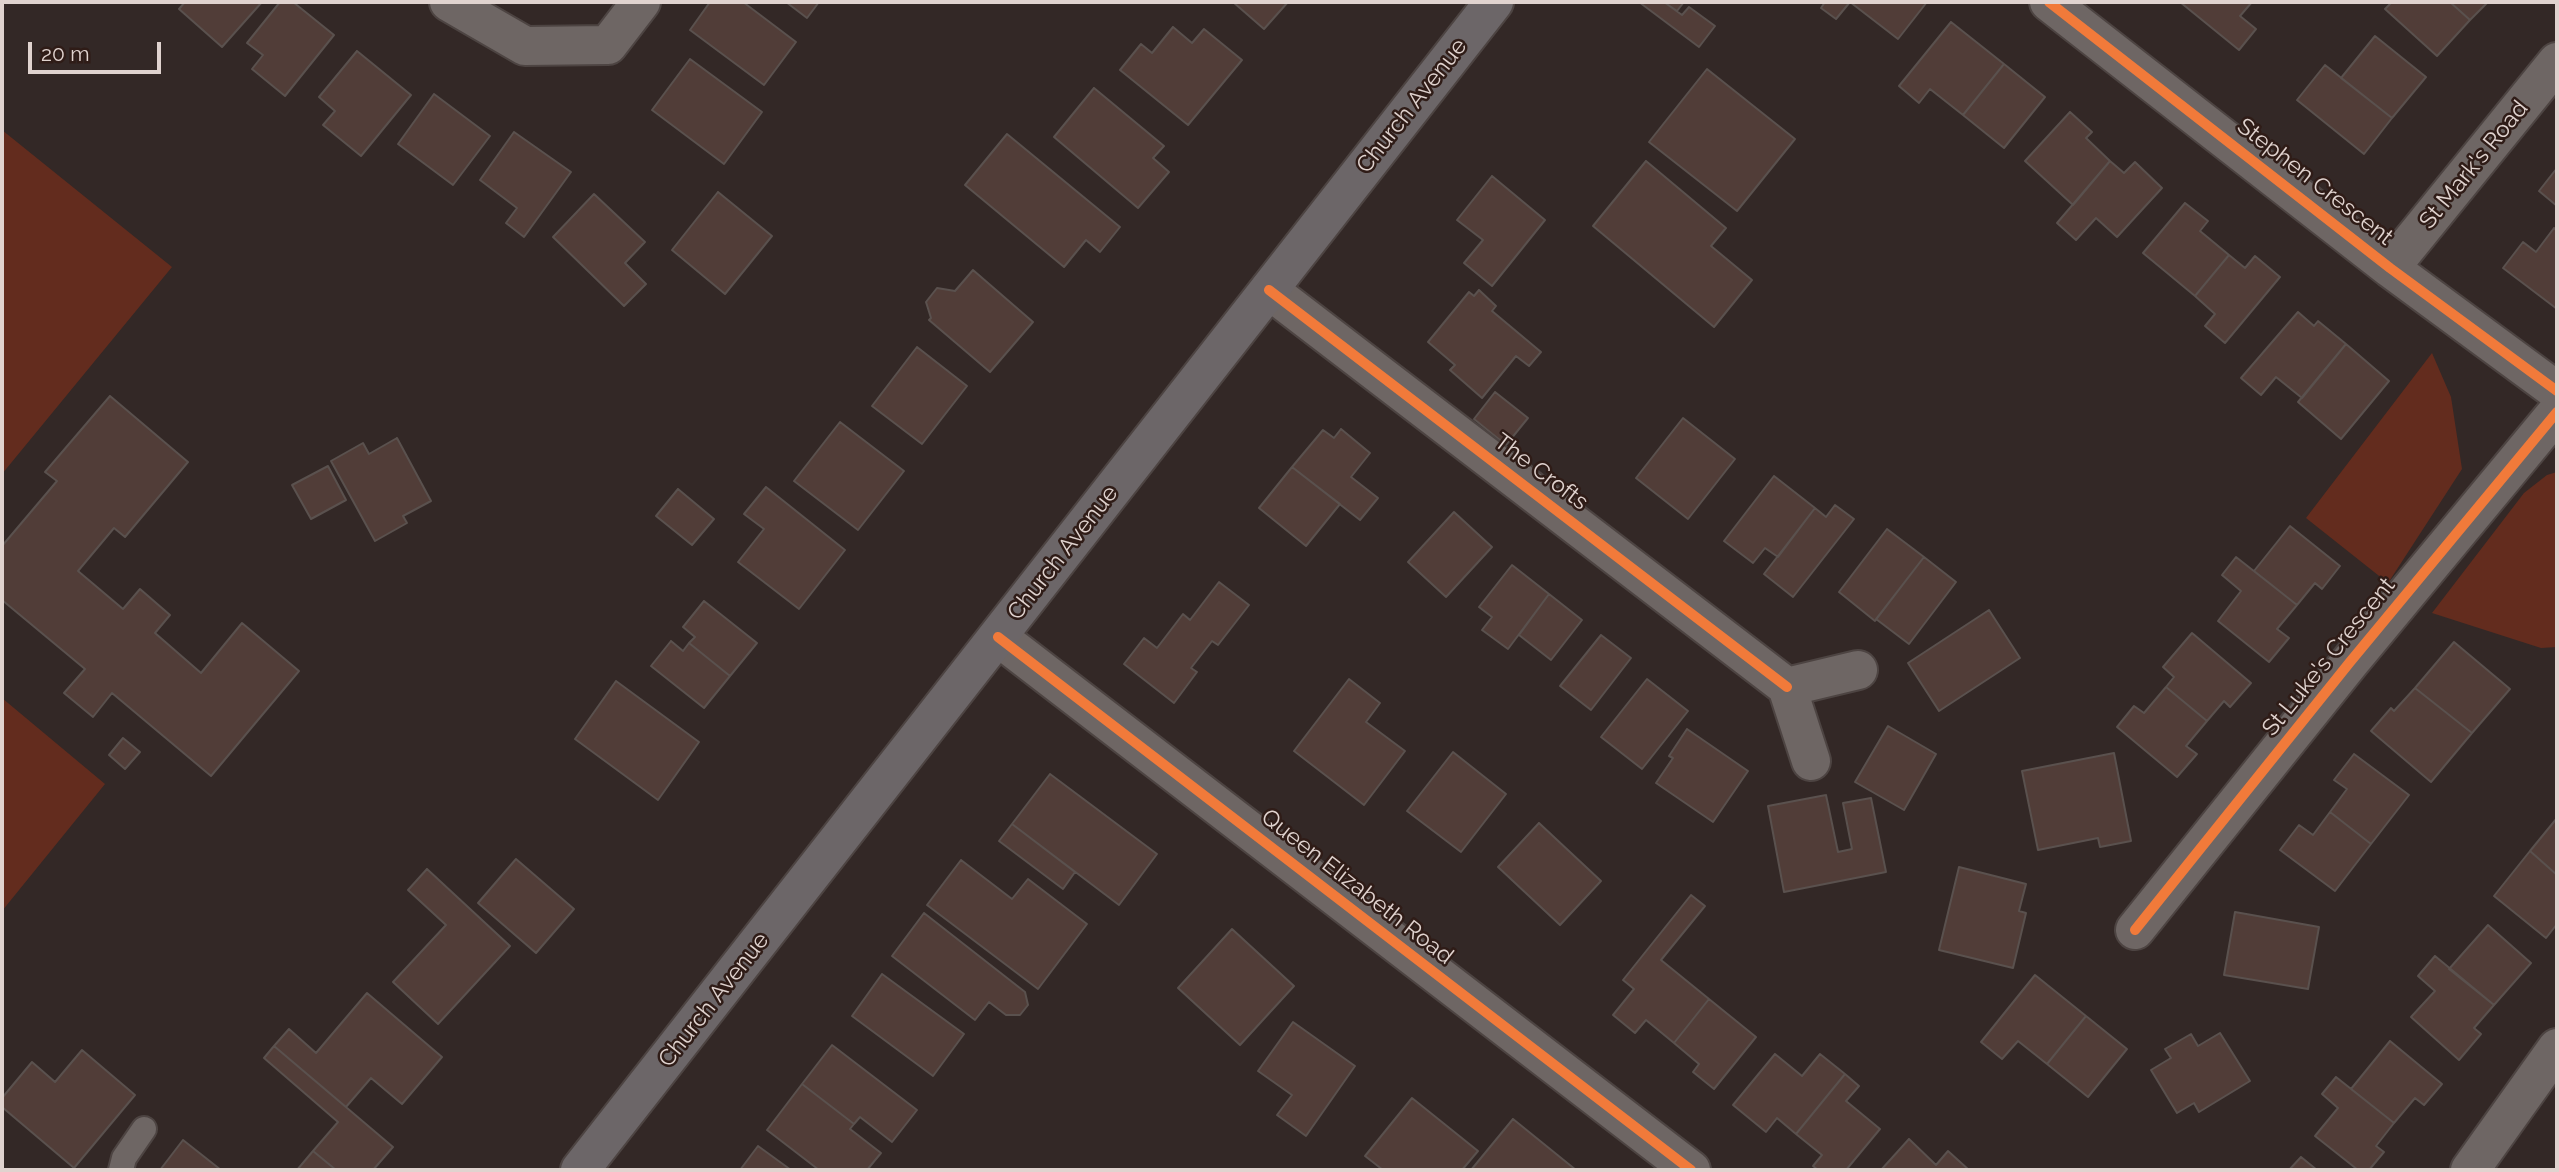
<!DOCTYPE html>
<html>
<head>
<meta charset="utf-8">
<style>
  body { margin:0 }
  #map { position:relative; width:2559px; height:1172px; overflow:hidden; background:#332826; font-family:Raleway,sans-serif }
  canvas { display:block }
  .frame { position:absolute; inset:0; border:4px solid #e0d3cf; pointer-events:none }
  .scale { position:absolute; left:28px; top:42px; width:133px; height:32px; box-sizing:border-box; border:4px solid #e0d3cf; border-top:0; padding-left:9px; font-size:21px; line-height:24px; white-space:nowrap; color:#e0d3cf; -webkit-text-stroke:5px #2f1c17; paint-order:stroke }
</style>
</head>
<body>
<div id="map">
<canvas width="2559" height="1172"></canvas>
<div class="frame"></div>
<div class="scale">20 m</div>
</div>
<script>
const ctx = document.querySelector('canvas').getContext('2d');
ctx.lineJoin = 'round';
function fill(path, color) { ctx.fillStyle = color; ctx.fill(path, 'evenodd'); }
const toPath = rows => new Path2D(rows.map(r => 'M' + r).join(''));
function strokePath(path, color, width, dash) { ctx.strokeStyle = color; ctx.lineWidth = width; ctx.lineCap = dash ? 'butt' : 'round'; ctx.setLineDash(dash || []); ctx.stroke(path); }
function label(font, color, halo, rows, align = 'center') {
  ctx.font = font + ' Raleway,sans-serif'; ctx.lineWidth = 5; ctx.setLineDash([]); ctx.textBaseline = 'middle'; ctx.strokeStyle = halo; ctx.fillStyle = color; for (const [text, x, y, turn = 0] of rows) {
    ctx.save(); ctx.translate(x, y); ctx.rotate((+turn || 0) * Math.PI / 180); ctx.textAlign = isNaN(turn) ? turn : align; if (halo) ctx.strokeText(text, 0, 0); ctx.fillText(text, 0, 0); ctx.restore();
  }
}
fill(toPath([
  [2,130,172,267,2,474],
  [2432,353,2451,397,2462,469,2388,583,2306,518],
  [2557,472,2557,647,2541,648,2432,613,2524,493,2547,475],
  [2,698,105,784,2,911]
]), '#632c1e');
const building = toPath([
  [185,2,262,2,222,47,179,9,185,2],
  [280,2,293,2,334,35,285,96,252,69,263,55,247,43,280,2],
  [710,2,743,2,796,42,764,85,690,30,710,2],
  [786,2,819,2,807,18,786,2],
  [1233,2,1288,2,1264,29,1233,2],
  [1639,2,1664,2,1682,15,1689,7,1715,26,1699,47,1639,2],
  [1664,2,1684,2,1677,11,1664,2],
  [1825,2,1850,2,1836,19,1821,8,1825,2],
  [1850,2,1927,2,1898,39,1850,2],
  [2180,2,2252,2,2240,16,2256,29,2239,50,2180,2],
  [2392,2,2450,2,2470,20,2437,56,2385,9,2392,2],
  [2450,2,2488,2,2470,20,2450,2],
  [1951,22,2004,64,1963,115,1930,89,1919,103,1899,86,1951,22],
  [1173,27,1192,43,1204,29,1242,60,1188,125,1120,70,1141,44,1152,53,1173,27],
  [2375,36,2426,77,2392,118,2341,78,2375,36],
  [357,51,411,95,361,156,323,125,335,111,319,97,357,51],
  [690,59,762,112,724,164,652,110,690,59],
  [2004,64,2045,97,2004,148,1963,115,2004,64],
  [2325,65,2392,118,2364,154,2297,100,2325,65],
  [1707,69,1795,139,1737,211,1649,142,1707,69],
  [1094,88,1164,146,1153,158,1169,172,1138,208,1054,137,1094,88],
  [434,94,490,136,453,185,398,144,434,94],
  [2070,112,2092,132,2086,138,2110,161,2073,205,2025,161,2070,112],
  [514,132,571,172,524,237,506,223,517,208,480,180,514,132],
  [1007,134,1120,227,1100,252,1086,240,1064,267,965,185,1007,134],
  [1646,161,1726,228,1711,246,1752,280,1714,327,1593,226,1646,161],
  [2110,161,2124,173,2135,162,2162,188,2117,237,2096,218,2076,240,2057,223,2110,161],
  [2557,168,2557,206,2539,191,2557,168],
  [1492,176,1545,220,1492,286,1464,263,1483,240,1457,220,1492,176],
  [718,192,772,236,725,294,672,250,718,192],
  [594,194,645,242,625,263,646,284,624,306,553,237,594,194],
  [2185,203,2208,221,2200,231,2229,255,2195,296,2143,253,2185,203],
  [2554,228,2557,231,2557,309,2503,268,2523,242,2536,252,2554,228],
  [2229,255,2245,268,2255,256,2280,277,2225,343,2205,326,2215,314,2195,296,2229,255],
  [973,270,1033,322,990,372,929,320,931,318,926,302,937,288,955,291,973,270],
  [1479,290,1496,306,1492,311,1541,352,1529,366,1516,356,1482,398,1450,370,1455,365,1428,342,1469,292,1474,296,1479,290],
  [2298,312,2314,326,2318,321,2346,344,2302,398,2276,377,2261,395,2241,378,2298,312],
  [2346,344,2389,381,2341,439,2298,402,2346,344],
  [917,347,967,386,922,444,872,406,917,347],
  [1495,392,1528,418,1506,445,1474,419,1495,392],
  [110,396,188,462,125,537,114,528,78,571,123,609,140,589,170,615,155,633,201,673,242,623,299,671,211,776,112,693,93,717,64,693,85,669,2,600,2,546,57,481,45,472,110,396],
  [1683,418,1735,459,1688,519,1636,478,1683,418],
  [840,422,904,471,858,530,794,481,840,422],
  [1341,429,1370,453,1351,477,1378,498,1360,520,1292,467,1323,430,1334,438,1341,429],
  [397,438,431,501,403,516,407,523,375,541,331,461,363,443,369,454,397,438],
  [328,466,346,500,311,519,292,485,328,466],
  [1292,467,1340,504,1306,546,1259,508,1292,467],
  [1774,476,1815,508,1778,557,1765,548,1753,563,1724,541,1774,476],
  [766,487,845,550,799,609,738,562,764,529,744,514,766,487],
  [678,489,714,519,692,545,656,516,678,489],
  [1835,505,1854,519,1793,597,1764,574,1815,508,1826,517,1835,505],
  [1454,512,1492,547,1446,597,1408,562,1454,512],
  [2290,526,2340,566,2322,589,2315,583,2297,605,2254,571,2290,526],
  [1887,529,1924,557,1875,621,1839,592,1887,529],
  [1924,557,1956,582,1909,644,1876,619,1924,557],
  [2236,557,2297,605,2277,629,2289,638,2269,662,2218,621,2241,591,2222,575,2236,557],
  [1512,565,1549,594,1508,649,1482,630,1492,617,1479,607,1512,565],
  [1219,582,1249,605,1218,645,1212,641,1191,668,1197,672,1174,703,1124,664,1144,638,1157,648,1183,614,1190,620,1219,582],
  [1549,594,1582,620,1551,660,1519,635,1549,594],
  [704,601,757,643,730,676,689,643,695,637,683,627,704,601],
  [1989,610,2020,658,1939,711,1908,663,1989,610],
  [2192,633,2251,683,2230,707,2224,701,2207,721,2166,687,2174,677,2163,667,2192,633],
  [1601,635,1631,658,1591,710,1560,686,1601,635],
  [671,641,683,651,689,643,730,676,704,708,651,666,671,641],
  [2454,642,2510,689,2472,733,2415,688,2454,642],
  [1349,679,1380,703,1366,722,1405,751,1364,805,1294,751,1349,679],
  [1647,679,1688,711,1642,769,1601,737,1647,679],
  [616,681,699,742,658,800,575,739,616,681],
  [2166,687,2207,721,2186,746,2197,754,2177,777,2117,727,2134,706,2144,713,2166,687],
  [2415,688,2472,733,2431,782,2371,731,2391,708,2394,711,2415,688],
  [1888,726,1936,754,1904,810,1855,782,1888,726],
  [1687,729,1748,771,1713,822,1656,783,1673,758,1669,756,1687,729],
  [123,738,140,752,125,769,109,755,123,738],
  [1453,752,1506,794,1461,852,1407,811,1453,752],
  [2114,753,2131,841,2100,847,2098,838,2038,850,2022,771,2114,753],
  [2354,754,2409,795,2371,844,2330,812,2347,789,2334,780,2354,754],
  [1050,774,1157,854,1119,905,1012,824,1050,774],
  [1826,795,1838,852,1852,849,1843,803,1871,798,1886,872,1784,892,1768,806,1826,795],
  [2330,812,2371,844,2335,891,2280,850,2299,825,2313,835,2330,812],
  [2557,818,2557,875,2530,851,2557,818],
  [1539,823,1601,881,1560,925,1498,867,1539,823],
  [1012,824,1075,872,1063,889,999,841,1012,824],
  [2530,851,2557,875,2557,924,2546,938,2494,896,2530,851],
  [516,859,574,909,536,953,478,903,516,859],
  [961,860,1012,899,1028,879,1087,924,1038,989,927,905,961,860],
  [1959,867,2026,884,2019,911,2026,913,2013,968,1939,950,1959,867],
  [427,869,510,946,438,1024,393,982,446,925,408,890,427,869],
  [1691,895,1705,906,1661,960,1709,999,1674,1043,1646,1020,1635,1033,1613,1015,1634,989,1623,980,1691,895],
  [2235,912,2319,927,2308,989,2224,975,2235,912],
  [924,913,1025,992,1028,1005,1020,1015,1006,1015,989,1002,975,1020,892,956,924,913],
  [2488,925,2531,963,2494,1005,2449,969,2488,925],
  [1232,929,1294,986,1240,1045,1178,988,1232,929],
  [2435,956,2494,1005,2474,1028,2481,1034,2459,1060,2411,1017,2435,991,2418,976,2435,956],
  [882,974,964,1034,933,1076,852,1016,882,974],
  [2035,975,2086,1016,2047,1064,2018,1041,2002,1059,1981,1042,2035,975],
  [367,993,442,1057,402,1104,371,1078,346,1107,274,1046,289,1029,316,1053,367,993],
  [1709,999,1756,1037,1714,1089,1693,1072,1699,1064,1674,1043,1709,999],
  [2086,1016,2127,1049,2088,1097,2047,1064,2086,1016],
  [1293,1022,1355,1066,1306,1136,1277,1115,1292,1095,1258,1071,1293,1022],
  [2220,1033,2250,1081,2199,1112,2194,1103,2177,1113,2151,1070,2171,1058,2165,1049,2191,1034,2198,1046,2220,1033],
  [2390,1041,2442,1084,2424,1105,2415,1098,2394,1123,2351,1089,2390,1041],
  [832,1045,917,1110,892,1142,860,1117,854,1124,802,1084,832,1045],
  [274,1046,393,1147,373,1170,336,1170,313,1151,338,1122,264,1058,274,1046],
  [82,1050,135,1095,74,1168,2,1107,2,1098,32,1062,55,1082,82,1050],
  [1775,1054,1802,1076,1820,1054,1845,1074,1796,1134,1777,1118,1766,1132,1733,1105,1775,1054],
  [1845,1074,1859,1086,1846,1101,1880,1129,1846,1170,1818,1170,1813,1166,1822,1155,1796,1134,1845,1074],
  [2336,1077,2394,1123,2376,1146,2384,1152,2369,1170,2358,1170,2315,1136,2338,1108,2322,1094,2336,1077],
  [802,1084,854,1124,850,1129,881,1153,867,1170,819,1170,767,1130,802,1084],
  [1412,1098,1478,1151,1462,1170,1383,1170,1365,1156,1412,1098],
  [1513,1119,1576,1170,1471,1170,1513,1119],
  [1909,1139,1936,1165,1948,1151,1969,1170,1881,1170,1909,1139],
  [183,1140,221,1170,160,1170,183,1140],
  [758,1146,791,1170,740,1170,758,1146],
  [313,1151,336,1170,297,1170,313,1151],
  [2301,1157,2317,1170,2289,1170,2301,1157]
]);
fill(building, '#513d38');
strokePath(building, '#5a514e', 2);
const service = toPath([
  [121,1170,124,1158,144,1129]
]);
const minor = toPath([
  [449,2,525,46,608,45,641,2],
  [2049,2,2390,268,2557,391],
  [2390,268,2557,62],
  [1269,290,1787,687],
  [998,637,1691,1170],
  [1811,761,1787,687,1858,670],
  [2135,930,2350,662,2557,412],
  [2470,1170,2557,1048]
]);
const primary = toPath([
  [580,1170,1494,2]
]);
strokePath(service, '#4d4442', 28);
strokePath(minor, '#4d4442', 42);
strokePath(primary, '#4d4442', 42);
strokePath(service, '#6e6664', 24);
strokePath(minor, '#6e6664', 38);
strokePath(primary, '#6c6668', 38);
strokePath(toPath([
  [2049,2,2390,268,2557,391],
  [1269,290,1787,687],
  [998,637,1691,1170],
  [2135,930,2350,662,2557,412]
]), '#f17a3a', 10);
label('23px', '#e0d3cf', '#2f1c17', [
  ["Church Avenue",1412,106,-52],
  ["St Mark's Road",2474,165,-51],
  ["Stephen Crescent",2315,182,38],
  ["The Crofts",1541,472,37],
  ["Church Avenue",1063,553,-52],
  ["St Luke's Crescent",2329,657,-51],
  ["Queen Elizabeth Road",1357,887,38],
  ["Church Avenue",714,1000,-52]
]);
</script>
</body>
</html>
